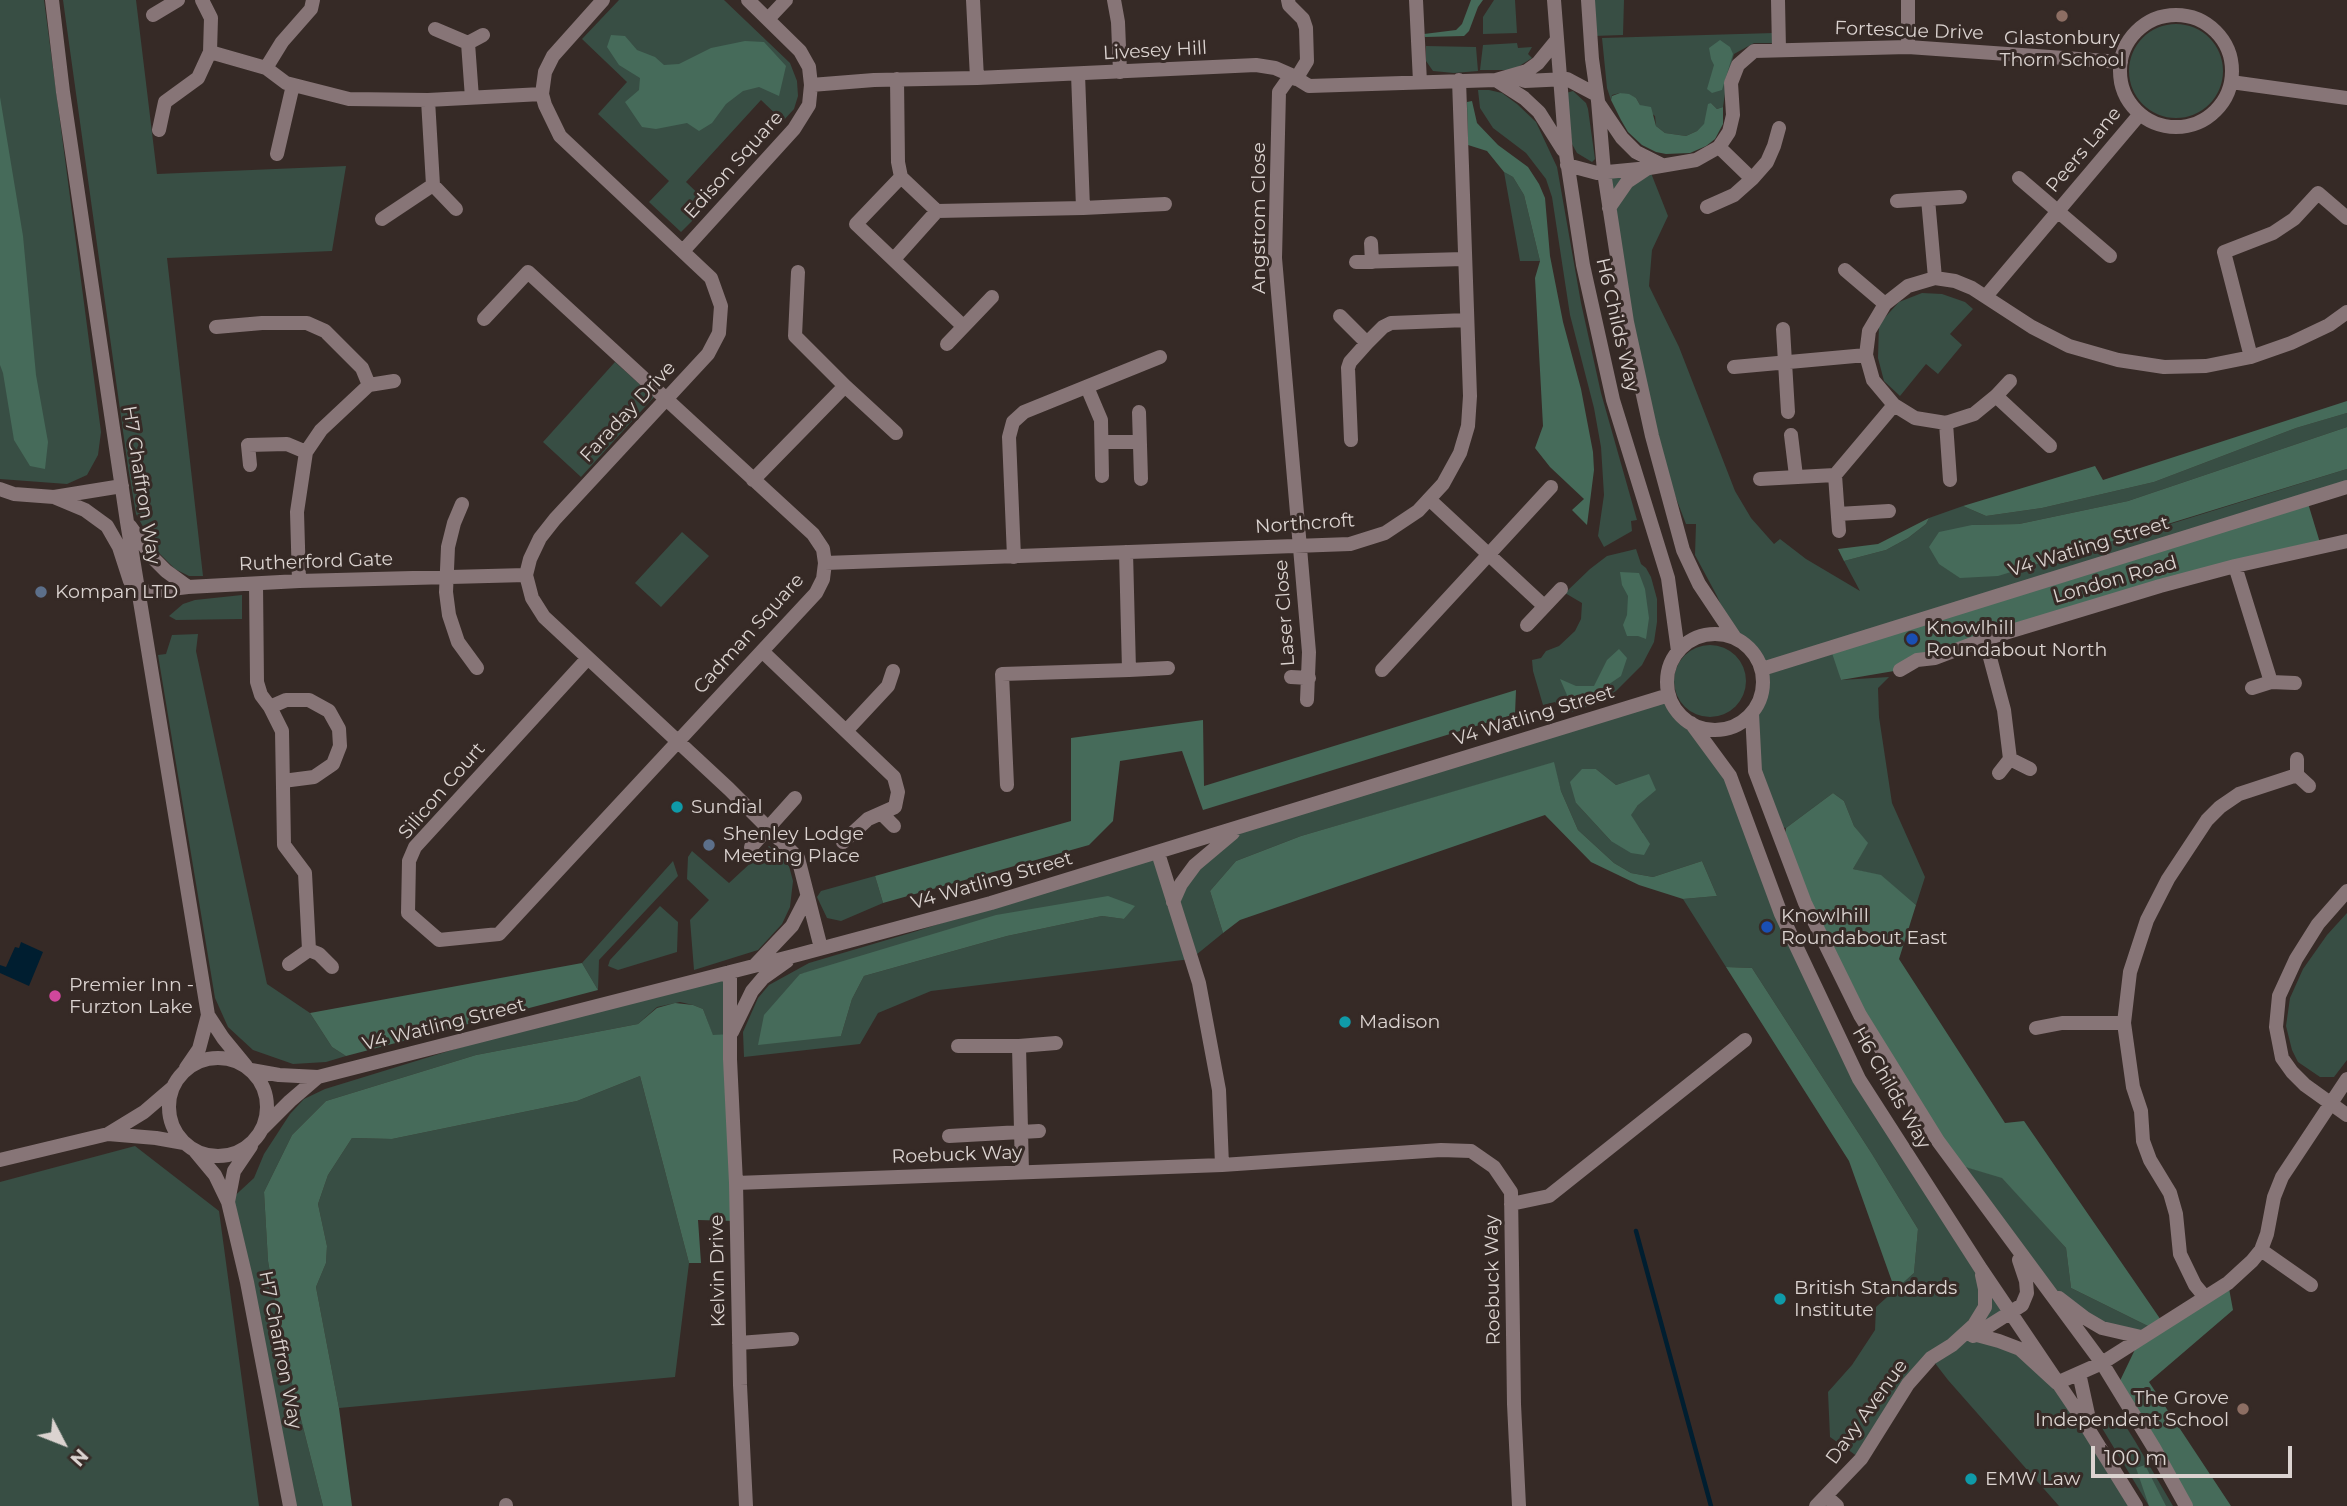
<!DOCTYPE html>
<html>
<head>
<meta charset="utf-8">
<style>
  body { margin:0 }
  #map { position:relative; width:2347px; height:1506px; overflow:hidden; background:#362a26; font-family:Montserrat,sans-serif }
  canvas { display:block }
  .north { position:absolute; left:28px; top:1408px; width:70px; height:70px; -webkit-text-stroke:5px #362a26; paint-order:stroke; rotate:132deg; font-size:19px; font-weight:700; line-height:28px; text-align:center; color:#dbd3d0 }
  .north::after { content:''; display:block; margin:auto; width:24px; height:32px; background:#dbd3d0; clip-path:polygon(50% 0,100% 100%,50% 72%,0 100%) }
  .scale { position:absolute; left:2091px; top:1446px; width:201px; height:32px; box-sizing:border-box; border:4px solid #dbd3d0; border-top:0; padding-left:9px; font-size:21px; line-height:24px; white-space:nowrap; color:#dbd3d0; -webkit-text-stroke:5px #362a26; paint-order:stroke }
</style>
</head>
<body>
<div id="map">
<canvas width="2347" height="1506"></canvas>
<div class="north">N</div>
<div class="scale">100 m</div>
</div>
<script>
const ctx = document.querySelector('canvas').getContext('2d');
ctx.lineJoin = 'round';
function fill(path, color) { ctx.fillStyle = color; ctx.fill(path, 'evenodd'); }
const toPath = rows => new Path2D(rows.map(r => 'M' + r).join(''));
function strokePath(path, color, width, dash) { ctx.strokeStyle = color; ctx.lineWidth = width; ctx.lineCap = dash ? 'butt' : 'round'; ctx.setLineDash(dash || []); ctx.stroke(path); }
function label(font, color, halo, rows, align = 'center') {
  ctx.font = font + ' Montserrat,sans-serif'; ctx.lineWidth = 6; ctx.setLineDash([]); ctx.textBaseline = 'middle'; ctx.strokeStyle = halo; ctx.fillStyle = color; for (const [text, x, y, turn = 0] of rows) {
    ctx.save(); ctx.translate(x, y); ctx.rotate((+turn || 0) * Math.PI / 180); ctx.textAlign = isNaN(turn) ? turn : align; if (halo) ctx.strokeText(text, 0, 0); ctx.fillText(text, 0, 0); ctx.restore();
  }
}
fill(toPath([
  [0,0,44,0,101,432,98,455,87,475,67,484,0,479],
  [63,0,136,0,157,174,346,166,332,251,167,258,203,576,189,576,175,569,156,550,136,514,128,467],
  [619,0,724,0,790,63,797,81,798,96,794,109,783,121,761,100,686,182,709,204,681,232,649,202,669,181,598,114,627,82,582,39],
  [1494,0,1515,0,1517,33,1483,34,1483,17],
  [1590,0,1624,0,1623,35,1593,36],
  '2129 71a47 47 0 1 1 94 0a47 47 0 1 1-94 0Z',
  [1774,33,1773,43,1754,43,1734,54,1727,79,1723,107,1717,109,1711,103,1704,125,1697,131,1686,136,1665,133,1656,126,1655,116,1640,105,1636,98,1620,93,1612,95,1611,100,1607,88,1602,38],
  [1517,43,1518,48,1532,47,1528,54,1532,58,1513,70,1480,70,1483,45],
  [1426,46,1476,47,1478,71,1454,73,1433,71,1426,61],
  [1478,90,1489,90,1502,93,1517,104,1536,122,1557,167,1581,303,1601,393,1637,520,1631,521,1632,531,1604,547,1598,536,1604,495,1601,447,1594,408,1570,315,1552,197,1546,179,1526,153,1493,128,1480,108],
  [1573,91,1586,103,1588,109,1595,159,1592,162,1577,153,1572,144,1566,93],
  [1649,168,1668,216,1652,250,1649,286,1679,347,1735,491,1751,518,1774,544,1780,539,1806,559,1860,591,1844,561,1886,550,1908,538,1926,524,1929,518,1963,506,1986,516,2042,508,2154,482,2296,428,2347,413,2347,427,2128,501,2019,524,1972,525,2119,540,2347,469,2347,487,1838,668,1841,680,1889,677,1878,688,1879,717,1892,803,1925,877,1916,905,1881,876,1853,869,1867,843,1854,826,1844,801,1833,793,1786,828,1776,826,1755,771,1752,713,1758,702,1763,685,1762,669,1758,659,1746,645,1735,638,1717,596,1695,555,1696,524,1686,524,1652,436,1604,172],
  [1504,172,1513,177,1524,195,1540,261,1520,261],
  [1922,293,1942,294,1965,302,1973,309,1950,334,1962,345,1938,374,1926,364,1900,396,1884,381,1878,358,1879,324,1899,302],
  [615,362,654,397,581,477,543,442],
  [682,532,709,556,661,607,635,583],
  [1636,549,1641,564,1646,568,1651,577,1657,599,1657,622,1654,642,1642,665,1616,691,1595,704,1563,715,1555,702,1543,705,1533,671,1532,660,1541,658,1546,651,1559,646,1575,631,1581,619,1582,603,1565,593,1590,569,1607,556],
  [242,595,242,619,176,620,169,616,183,604,195,600],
  [198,634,196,651,267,984,310,1013,332,1047,346,1056,326,1062,293,1064,253,1050,228,1027,215,998,158,655,166,654,172,635],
  '1674 681a36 36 0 1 1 72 0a36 36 0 1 1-72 0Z',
  [1669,695,1679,714,1691,723,1730,776,1859,1079,2012,1313,1978,1334,1999,1341,2057,1383,2136,1506,2059,1506,1948,1380,1931,1358,1861,1459,1830,1437,1828,1392,1852,1365,1875,1330,1876,1307,1914,1273,1918,1229,1872,1154,1752,968,1726,967,1683,899,1717,896,1702,861,1653,877,1631,873,1614,863,1578,830,1561,791,1553,763,1301,836,1236,861,1210,891,1223,933,1191,959,931,991,878,1013,860,1044,744,1057,743,1032,758,998,769,985,809,963,917,931,1158,853,1173,900,1181,884,1239,827],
  [1596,769,1616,785,1648,775,1638,805,1630,815,1643,833,1611,841,1576,803],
  [1134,906,1124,919,1102,916,1007,936,864,976,852,999,841,1036,800,974],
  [769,846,778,852,789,866,793,881,790,907,782,924,758,950,694,970,690,920,709,900,687,879,688,857,692,851,729,883],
  [673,861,678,876,599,960,598,990,582,963],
  [875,876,883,903,841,921,827,918,817,897,821,891],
  [660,906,678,922,677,952,618,970,608,966,610,960],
  [2347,913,2347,1060,2334,1077,2320,1077,2298,1062,2292,1050,2286,1026,2290,998,2303,969,2327,935],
  [730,972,731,1034,713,1036,703,1009,693,1005,680,1002,657,1007,638,1024,476,1055,326,1101,292,1135,264,1192,268,1261,284,1352,323,1506,290,1506,228,1202,254,1178,264,1154,290,1114,304,1099,325,1089,608,1002],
  [640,1076,689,1263,675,1377,339,1408,316,1287,326,1263,327,1246,318,1204,328,1175,352,1138,392,1139,577,1101],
  [135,1146,219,1211,259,1506,0,1506,0,1182],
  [1955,1164,2002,1177,2066,1248,2071,1288,2154,1329,2141,1337,2102,1328,2043,1285],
  [2120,1417,2135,1441,2173,1506,2149,1506,2102,1428]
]), '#384e44');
fill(toPath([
  [1471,0,1483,0,1478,7,1469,31,1464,36,1425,37,1424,34,1456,30,1462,24],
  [611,35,625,36,637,50,655,57,664,65,679,64,711,48,745,41,764,42,786,66,779,96,759,87,743,91,726,104,712,123,699,131,687,123,656,129,642,127,625,102,639,90,640,78,619,65,607,47],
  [1720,40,1730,47,1733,54,1722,90,1712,93,1707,89,1714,65,1711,59,1709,48],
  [1620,93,1629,94,1636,98,1640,105,1651,107,1656,126,1665,133,1686,136,1697,131,1704,124,1708,104,1711,103,1717,109,1723,107,1723,124,1715,139,1706,146,1690,153,1666,154,1656,152,1642,145,1628,132,1621,120,1611,100,1612,96],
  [0,97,23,236,36,375,48,442,45,469,30,466,14,440,3,373,0,365],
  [1472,101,1477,123,1498,145,1528,167,1539,184,1545,198,1550,256,1563,322,1581,389,1593,452,1594,470,1587,525,1572,510,1584,499,1550,467,1535,448,1543,426,1535,278,1540,261,1524,195,1513,177,1504,172,1487,151,1468,145,1467,102],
  [2347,401,2347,413,2296,428,2154,482,2042,508,1986,516,1963,506,2095,466,2103,480],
  [2347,427,2347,469,1998,576,1960,578,1939,564,1929,547,1939,532,1972,525,2019,524,2128,501],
  [2307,500,2321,546,2235,566,1900,670,1841,680,1830,647],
  [1929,518,1926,524,1908,538,1886,550,1844,561,1838,549,1878,544],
  [1620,572,1639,573,1645,589,1649,618,1646,639,1638,636,1627,636,1623,625,1627,615,1628,596,1622,585],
  [1619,649,1627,658,1621,676,1593,695,1570,702,1560,679,1576,686,1594,686,1607,660],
  [1516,690,1515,714,1203,810,1182,751,1120,761,1113,821,1089,845,883,903,875,876,1071,821,1071,738,1203,720,1204,786],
  [1554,762,1561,791,1578,830,1614,863,1631,873,1653,877,1702,861,1717,896,1683,899,1639,885,1591,862,1545,815,1240,920,1223,933,1210,891,1236,861,1301,836],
  [1582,769,1596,769,1616,785,1649,774,1656,790,1638,805,1631,815,1650,844,1644,855,1631,853,1611,841,1576,803,1570,782],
  [1833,793,1844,801,1854,826,1868,843,1853,869,1881,875,1916,905,1899,959,2005,1123,2024,1121,2163,1323,2228,1283,2233,1310,2149,1382,2231,1506,2185,1506,2117,1387,2141,1337,2154,1329,2071,1288,2066,1248,2002,1178,1955,1164,1860,1015,1783,847,1786,828],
  [1108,896,1135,906,1124,919,1102,916,1007,936,864,976,852,999,841,1036,758,1045,764,1015,800,974,996,915],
  [582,963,598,990,346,1056,332,1047,310,1013],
  [1726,967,1752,968,1872,1154,1918,1229,1914,1273,1895,1290,1849,1161],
  [675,1003,693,1005,703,1009,713,1035,731,1034,736,1221,698,1220,701,1263,689,1263,640,1076,577,1101,392,1139,352,1138,328,1175,318,1204,327,1246,326,1263,316,1287,339,1408,352,1506,323,1506,284,1352,268,1261,264,1192,292,1135,326,1101,476,1055,638,1024,657,1008],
  [2145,1465,2166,1506,2149,1506,2136,1468]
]), '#466b5a');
fill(toPath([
  [21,942,43,952,29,986,0,973,0,965,6,967,15,947,19,948]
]), '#001e30');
strokePath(toPath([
  [1636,1231,1711,1506]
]), '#001e30', 4.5);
strokePath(toPath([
  [52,0,63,92,127,522,208,1015,223,1038,246,1066],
  [202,0,211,18,210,52,266,68,286,83,349,99,428,100,542,94],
  [603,0,553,56,545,72,542,94,545,105,560,136,711,278,721,306,719,333,708,354,555,519,540,538,530,559,526,575,532,598,544,617,729,789,798,858,821,948],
  [973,0,977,78],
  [1114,0,1118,22,1120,72],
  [1288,0,1289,5,1303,19,1306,28,1307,61,1296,79],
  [1416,0,1420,82],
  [1554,0,1566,154,1583,265,1613,400,1668,578,1678,651],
  [1588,0,1592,59,1598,101,1604,172,1627,322,1652,436,1683,550,1699,584,1735,638],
  [1778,0,1779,49],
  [1908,0,1908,47],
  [153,15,178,0],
  '2120 71a56 56 0 1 1 112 0a56 56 0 1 1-112 0Z',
  [768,19,786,0],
  [435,29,468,43,472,98],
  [468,43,483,35],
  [266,68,282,42,311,9,313,0],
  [1291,75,1279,92,1275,258,1309,652,1307,700],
  [1511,76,1525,81,1567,79,1597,95],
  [897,79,898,162,901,177,937,211,1083,208,1078,74],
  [1496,80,1524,98,1539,112,1563,150],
  [2231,82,2347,98],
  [811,85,874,80,977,78,1256,65,1275,68,1291,75,1309,86,1496,80,1527,71,1538,63,1556,41],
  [1599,104,1622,138,1636,152,1662,165],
  [159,130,165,102,198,78,210,52],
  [1719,147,1752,179],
  [277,154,293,85],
  [1567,165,1597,173,1649,168,1696,160,1719,147,1729,132,1733,115,1731,83,1738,65,1754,51,1908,47,2121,62],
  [901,177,856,224,963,326],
  [2019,178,2110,256],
  [433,185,456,209],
  [1928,199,1960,197],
  [1897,201,1928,199,1935,278],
  [1707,207,1734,195,1752,179,1767,162,1774,146,1779,128],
  [1083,208,1165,204],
  [1609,208,1627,182,1648,168],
  [382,219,433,185,428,100],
  [1371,243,1372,262],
  [683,251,794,129,809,105,811,85,809,67,800,51,748,0],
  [894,259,937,211],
  [1356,262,1464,259],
  [1845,270,1885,304],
  [1987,295,2140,114],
  [1340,316,1367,343],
  [484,319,528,272,813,534,823,549,825,563,823,579,816,593,499,934,439,940,408,913,409,861,415,847,588,658],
  [216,327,262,323,307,323,325,331,362,368,369,385,321,430,306,452,297,512,299,581],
  [1783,329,1788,412],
  [947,344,992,297],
  [2251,357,2224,252,2273,233,2294,219,2318,193,2347,218],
  [1734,367,1866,355],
  [2010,381,1996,396,1974,414,1946,423,1915,418,1894,405,1873,380,1866,355,1869,331,1885,304,1908,286,1935,278,1955,281,1972,288,2032,327,2069,346,2118,360,2164,367,2206,366,2251,357,2291,343,2329,325,2347,312],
  [369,385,394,381],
  [845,386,896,433],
  [1087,387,1101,420,1102,476],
  [1996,396,2050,446],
  [1139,412,1141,479],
  [1946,423,1950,480],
  [1791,435,1796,476],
  [1351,440,1348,368,1350,362,1367,343,1383,327,1391,323,1467,320],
  [1102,442,1139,442],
  [250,465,248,445,287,444,306,452],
  [1760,479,1835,475],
  [753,480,845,386,795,336,798,272],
  [0,489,14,494,54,497,122,486],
  [54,497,85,510,107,526,119,547,130,581],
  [1429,499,1544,606],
  [462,504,454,523,448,547,446,592,449,615,458,642,477,668],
  [1838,514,1889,511],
  [130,526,153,558,166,571,188,587],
  [1839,531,1835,475,1894,405],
  [1014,557,1009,437,1013,422,1024,412,1160,357],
  [825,563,1350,544,1385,533,1418,511,1443,484,1460,453,1468,426,1470,396,1459,80],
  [2235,566,2271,682,2295,683],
  [256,584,257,682,261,695,270,707,282,731,284,845,305,873,309,950,289,964],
  [138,593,188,587,299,581,526,575],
  [1527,625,1561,589],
  '1667 682a48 48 0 1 1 96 0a48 48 0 1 1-96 0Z',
  [1985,639,2004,710,2010,759],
  [762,651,894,777,898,792,895,807,868,819,843,842],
  [1762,669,2347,487],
  [1129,670,1168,668],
  [1382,670,1551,487],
  [1900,670,1917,660,1935,658,1985,639,2160,586,2235,566,2347,541],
  [1291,677,1309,678],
  [2252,688,2271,682],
  [270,707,286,700,309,700,329,711,339,729,340,746,333,764,314,777,283,781],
  [1752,713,1755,771,1805,903,1860,1015,1938,1141,2102,1363,2154,1448,2186,1506],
  [1691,723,1730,776,1781,914,1859,1079,1981,1269,2079,1414,2136,1506],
  [846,731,888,686,893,671],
  [2010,759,2030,769],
  [2297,759,2297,775,2309,786],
  [1999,773,2010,759],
  [1007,785,1002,674,1129,670,1126,552],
  [882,814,894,826],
  [751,847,795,798],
  [1158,853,1199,983,1219,1090,1222,1165],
  [2347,891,2318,924,2296,959,2279,996,2276,1027,2282,1058,2292,1072,2305,1085,2347,1115],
  [1173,902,1181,884,1195,865,1233,833],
  [309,950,319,954,332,967],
  [755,965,792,926,807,897],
  [730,972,730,1059,736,1183,740,1385,746,1506],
  [2036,1028,2062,1023,2124,1023],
  [732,1032,752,991,763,978,787,961],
  [958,1046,1019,1046],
  '169 1107a49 49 0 1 1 98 0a49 49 0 1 1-98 0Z',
  [186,1068,199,1049,208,1015],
  [251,1070,279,1075,318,1077,797,955,991,903,1669,695],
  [263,1128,290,1101,318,1077],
  [108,1134,156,1138,184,1143],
  [949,1136,1039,1131],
  [195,1151,215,1175,228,1202,247,1282,290,1506],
  [0,1160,108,1134,144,1112,172,1088],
  [1022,1172,1019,1046,1056,1043],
  [736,1183,1222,1165,1441,1150,1471,1151,1494,1167,1511,1192,1514,1404,1519,1506],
  [228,1202,234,1171,251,1146],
  [1511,1204,1549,1196,1745,1040],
  [2261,1250,2311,1285],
  [2205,1297,2195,1285,2180,1254,2176,1214,2170,1193,2150,1160,2143,1141,2141,1111,2133,1087,2124,1023,2130,972,2147,920,2168,879,2207,820,2220,807,2239,794,2297,775],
  [2059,1298,2085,1318,2102,1328,2141,1337],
  [1977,1335,1999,1341,2020,1349,2057,1383,2102,1363,2228,1283,2252,1261,2261,1250,2267,1234,2274,1197,2282,1177,2347,1079],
  [1973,1336,2022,1305,2027,1293,2026,1281,2019,1260],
  [739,1343,792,1339],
  [2079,1373,2089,1419],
  [1827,1497,1837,1506],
  [506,1506,506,1505],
  [1816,1506,1861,1459,1908,1384,1931,1358,1952,1345,1974,1325,1985,1307,1985,1289,1982,1275]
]), '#877577', 14);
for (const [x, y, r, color] of [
  [2062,16,7,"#8d6e63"],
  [41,592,7,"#5c6f8a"],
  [1912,639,7,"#1a4fb4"],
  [677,807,7,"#0f9aa8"],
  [709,845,7,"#5c6f8a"],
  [1767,927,7,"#1a4fb4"],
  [55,996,7,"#d1479c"],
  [1345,1022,7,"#0f9aa8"],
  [1780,1299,7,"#0f9aa8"],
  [2243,1409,7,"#8d6e63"],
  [1971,1479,7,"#0f9aa8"]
]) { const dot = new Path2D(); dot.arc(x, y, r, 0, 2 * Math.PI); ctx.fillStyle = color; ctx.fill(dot); strokePath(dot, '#362a26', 2.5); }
label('19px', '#dbd3d0', '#362a26', [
  ["Fortescue Drive",1909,31,2],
  ["Livesey Hill",1155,51,-3],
  ["Peers Lane",2084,150,-50],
  ["Edison Square",734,165,-48],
  ["Angstrom Close",1259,218,-90],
  ["H6 Childs Way",1617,325,77],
  ["Faraday Drive",628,412,-47],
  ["H7 Chaffron Way",141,485,81],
  ["Northcroft",1305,524,-4],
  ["V4 Watling Street",2089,547,-17],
  ["Rutherford Gate",316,562,-2],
  ["London Road",2115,580,-16],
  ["Laser Close",1285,613,-94],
  ["Cadman Square",749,634,-48],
  ["V4 Watling Street",1534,716,-17],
  ["Silicon Court",442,791,-49],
  ["V4 Watling Street",992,881,-16],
  ["V4 Watling Street",444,1025,-14],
  ["H6 Childs Way",1891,1088,60],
  ["Roebuck Way",957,1155,-2],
  ["Kelvin Drive",718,1271,-91],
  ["Roebuck Way",1493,1280,-91],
  ["H7 Chaffron Way",280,1350,79],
  ["Davy Avenue",1867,1412,-54]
]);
label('19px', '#dbd3d0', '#362a26', [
  ["Glastonbury",2062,38,"center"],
  ["Thorn School",2062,60,"center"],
  ["Kompan LTD",55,592],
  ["Knowlhill",1926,628],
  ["Roundabout North",1926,650],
  ["Sundial",691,807],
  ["Shenley Lodge",723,834],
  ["Meeting Place",723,856],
  ["Knowlhill",1781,916],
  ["Roundabout East",1781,938],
  ["Premier Inn -",69,985],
  ["Furzton Lake",69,1007],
  ["Madison",1359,1022],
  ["British Standards",1794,1288],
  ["Institute",1794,1310],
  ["The Grove",2229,1398,"right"],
  ["Independent School",2229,1420,"right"],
  ["EMW Law",1985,1479]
], 'left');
</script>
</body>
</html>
